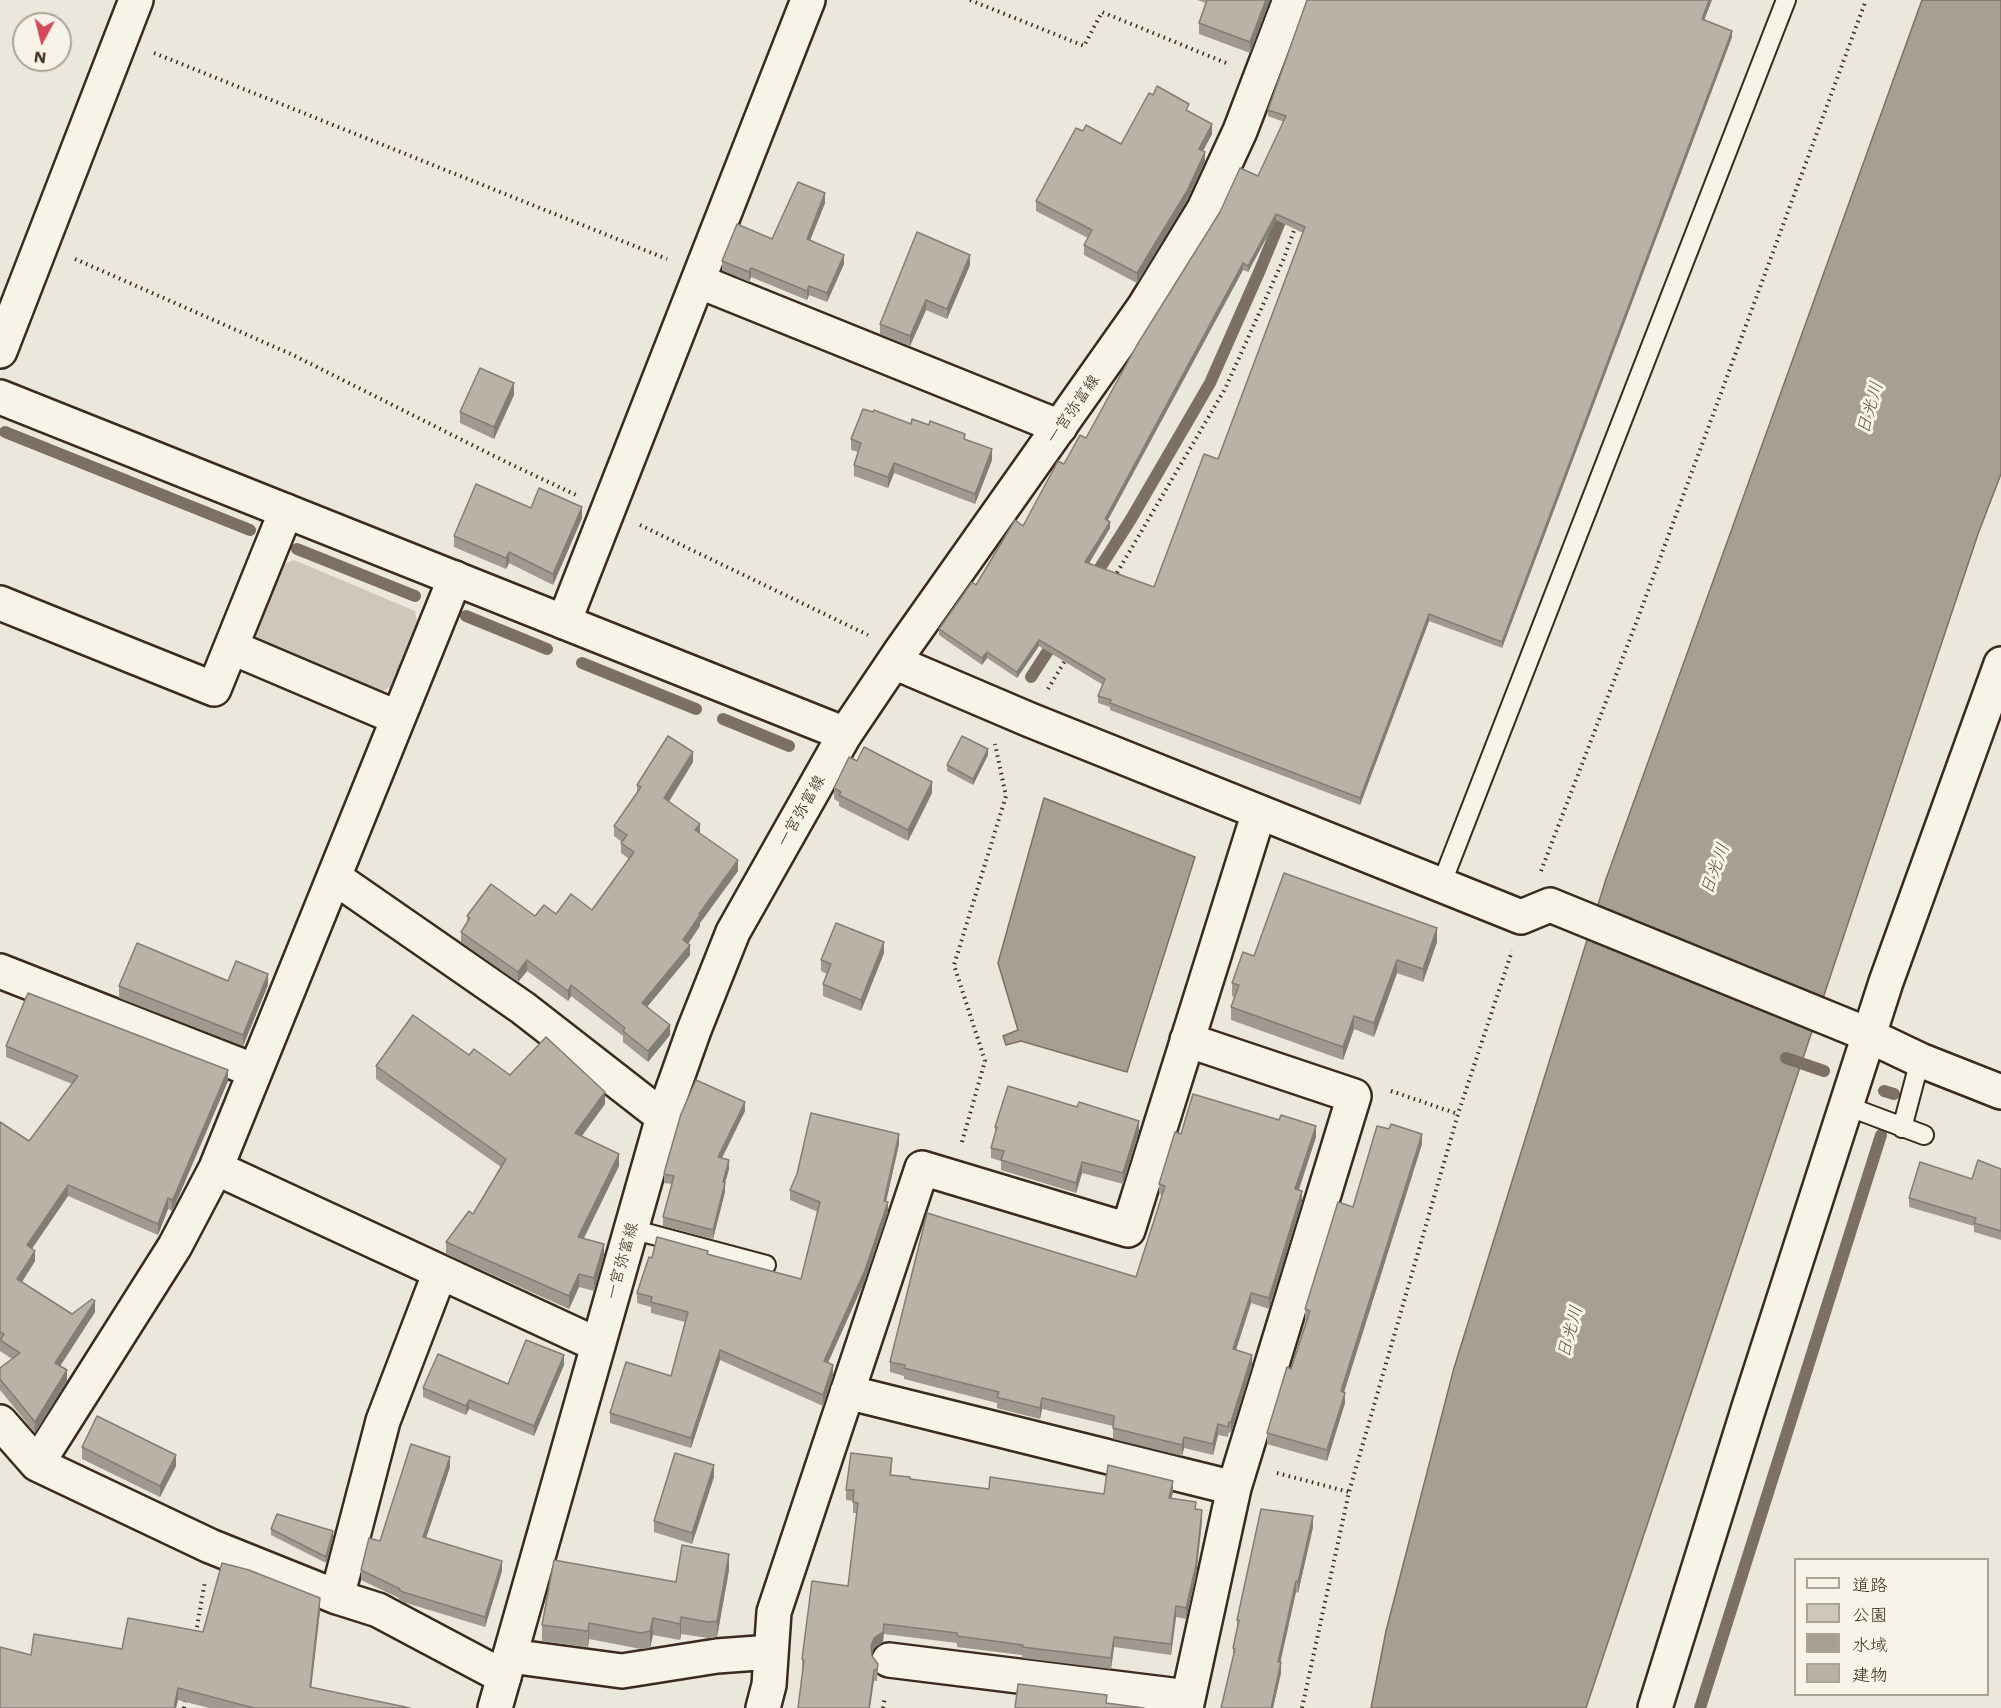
<!DOCTYPE html>
<html>
<head>
<meta charset="utf-8">
<style>
  body { margin:0 }
  #map { position:relative; width:2001px; height:1708px; overflow:hidden; background:#ece7dc; font-family:Mali,"Klee One",sans-serif }
  canvas { display:block }
  .legend { position:absolute; left:1794px; top:1558px; width:195px; height:138px; box-sizing:border-box; background:#f7f3e8; border:2px solid #aca397; margin:0; padding:8px 10px; list-style:none; font-size:18px; color:#3b2a1e }
  .legend li { display:flex; align-items:center; gap:12px; height:30px }
  .legend b { width:30px; border:2px solid #aca397 }
  .north { position:absolute; left:12px; top:12px; width:60px; height:60px; box-sizing:border-box; background:#f7f3e8; border:2px solid #aca397; border-radius:50%; rotate:187deg; font-size:16px; font-weight:700; line-height:24px; text-align:center; color:#3b2a1e }
  .north::after { content:''; display:block; margin:auto; width:21px; height:27px; background:#d1495b; clip-path:polygon(50% 0,100% 100%,50% 72%,0 100%) }
</style>
</head>
<body>
<div id="map">
<canvas width="2001" height="1708"></canvas>
<ul class="legend">
<li><b style="height:8px;background:#f7f3e8"></b>道路</li>
<li><b style="height:16px;background:#cec8bc"></b>公園</li>
<li><b style="height:16px;background:#a89f93"></b>水域</li>
<li><b style="height:16px;background:#bab2a7"></b>建物</li>
</ul>
<div class="north">N</div>
</div>
<script>
const ctx = document.querySelector('canvas').getContext('2d');
ctx.lineJoin = 'round';
function fill(path, color) { ctx.fillStyle = color; ctx.fill(path, 'evenodd'); }
const toPath = rows => new Path2D(rows.map(r => 'M' + r).join(''));
function strokePath(path, color, width, dash) { ctx.strokeStyle = color; ctx.lineWidth = width; ctx.lineCap = dash ? 'butt' : 'round'; ctx.setLineDash(dash || []); ctx.stroke(path); }
function label(font, color, halo, rows, align = 'center') {
  ctx.font = font + ' Mali,"Klee One",sans-serif'; ctx.lineWidth = 6; ctx.setLineDash([]); ctx.textBaseline = 'middle'; ctx.strokeStyle = halo; ctx.fillStyle = color; for (const [text, x, y, turn = 0] of rows) {
    ctx.save(); ctx.translate(x, y); ctx.rotate((+turn || 0) * Math.PI / 180); ctx.textAlign = isNaN(turn) ? turn : align; if (halo) ctx.strokeText(text, 0, 0); ctx.fillText(text, 0, 0); ctx.restore();
  }
}
fill(toPath([
  [294,560,415,611,417,622,391,687,379,693,258,643,254,631,280,566]
]), '#cec8bc');
const water = toPath([
  [1922,0,2001,0,2001,474,1978,534,1586,1708,1371,1708,1386,1631,1454,1368,1606,879,1922,0],
  [1044,798,1195,857,1127,1072,1021,1041,1006,1045,1003,1036,1018,1030,998,963,1044,798]
]);
fill(water, '#a89f93');
strokePath(water, '#7c7064', 1.5);
strokePath(toPath([
  [5,432,250,530],
  [297,549,415,596],
  [1091,582,1131,519,1210,383,1260,270,1286,207],
  [466,616,547,649],
  [582,663,696,709],
  [1031,677,1055,640],
  [723,719,789,746],
  [1786,1058,1824,1071],
  [1884,1091,1894,1094],
  [1700,1708,1881,1135]
]), '#7c7064', 12);
const service = toPath([
  [1441,885,1786,0],
  [1847,1106,1924,1135],
  [1902,1128,1920,1060],
  [631,1229,766,1265]
]);
const minor = toPath([
  [698,281,1060,427],
  [0,351,136,0],
  [0,603,214,689,286,511],
  [564,622,808,0],
  [231,647,398,718],
  [894,662,1030,720,1521,917,1550,905,1857,1030,1920,1060,2001,1092],
  [334,877,523,1008,663,1117],
  [0,971,255,1071],
  [216,1168,598,1345],
  [847,1392,1234,1488],
  [0,1422,37,1464,210,1546,337,1597,378,1610,504,1677],
  [37,1464,175,1246,216,1168,455,578],
  [337,1597,383,1421,440,1272],
  [510,1656,622,1671,717,1656,771,1652],
  [889,1660,1188,1697],
  [763,1708,769,1685,774,1612,922,1168,1128,1230,1259,812],
  [1186,1708,1234,1488,1354,1096,1187,1040],
  [1655,1708,1749,1407,1886,982,2001,664]
]);
const tertiary = toPath([
  [0,397,845,734]
]);
const secondary = toPath([
  [495,1708,663,1117,694,1030,733,932,845,734,901,651,1144,307,1204,209,1240,131,1290,0]
]);
strokePath(service, '#3b2a1e', 22);
strokePath(minor, '#3b2a1e', 38);
strokePath(tertiary, '#3b2a1e', 38);
strokePath(secondary, '#3b2a1e', 38);
strokePath(toPath([
  [970,0,1084,46,1102,12,1226,63],
  [154,53,667,259],
  [75,259,293,355,504,461,576,495],
  [640,525,868,635],
  [1114,578,1225,389,1284,258,1296,225],
  [1048,689,1066,659],
  [1541,871,1638,618,1866,0],
  [1391,1091,1458,1114],
  [962,1142,985,1061,954,965,1006,796,995,744],
  [1277,1473,1349,1492],
  [196,1633,205,1581],
  [184,1708,186,1697],
  [883,1708,885,1697],
  [1302,1708,1349,1492,1458,1114,1512,951]
]), '#3b2a1e', 4, [1.5, 4.5]);
strokePath(service, '#f7f3e8', 18);
strokePath(minor, '#f7f3e8', 33);
strokePath(tertiary, '#f7f3e8', 33);
strokePath(secondary, '#f7f3e8', 33);
fill(toPath([
  [1197,0,1270,0,1250,53,1199,34,1199,23,1206,3],
  [1704,20,1732,37,1502,648,1429,621,1360,805,1110,710,1110,707,1098,703,1098,696,1103,685,1039,646,1017,678,987,658,982,665,939,635,939,629,976,585,1023,526,1064,464,1086,438,1258,176,1284,122,1268,116,1268,110],
  [1276,220,1303,233,1218,459,1154,587,1089,564,1110,528,1108,520,1243,270,1248,272],
  [1189,112,1212,134,1203,151,1205,161,1187,200,1137,283,1084,255,1084,245,1088,238,1036,211,1036,201,1083,131,1121,144],
  [825,203,810,240,844,264,827,302,809,295,807,300,751,277,749,282,722,270,722,261,772,239],
  [970,265,947,319,926,310,910,346,880,334,880,324],
  [514,395,494,439,460,423,460,412],
  [911,424,965,440,992,460,975,504,894,473,888,488,854,476,854,465,858,452,851,450,851,439],
  [531,508,582,518,553,585,509,563,506,569,454,547,454,536],
  [988,755,973,785,947,771,947,765],
  [693,762,669,802,738,871,700,923,700,926,688,944,690,955,647,1007,670,1035,648,1062,623,1042,623,1036,571,996,568,1001,527,971,518,982,461,942,461,932,467,923,467,916,535,916,592,910,629,859,621,853,621,843,622,842,614,836,614,826,637,792,637,785],
  [834,788,932,793,908,841,839,806,839,802,834,799],
  [1437,942,1423,982,1397,973,1374,1037,1354,1029,1343,1060,1231,1020,1231,1007,1234,997,1232,996,1232,983,1254,956],
  [884,953,861,1011,823,996,823,984,827,974,821,971,821,960],
  [228,981,268,985,243,1046,119,998,119,986],
  [6,1046,228,1081,174,1208,172,1211,168,1209,158,1235,68,1196,32,1248,35,1261,22,1282,72,1314,95,1312,60,1366,67,1381,35,1433,0,1390,0,1368,12,1359,0,1351,0,1122,29,1141,72,1084,6,1057],
  [469,1055,510,1075,605,1104,582,1136,619,1166,584,1238,604,1256,594,1291,579,1287,569,1309,446,1254,446,1242,473,1214,501,1167,376,1079,376,1066],
  [745,1111,722,1158,729,1169,725,1183,725,1192,713,1239,663,1226,663,1217,672,1184,664,1183,664,1174],
  [995,1127,1139,1132,1123,1184,1082,1173,1076,1193,1001,1170,1001,1161,991,1158,991,1148,995,1134],
  [1181,1134,1316,1137,1299,1190,1302,1202,1269,1309,1251,1303,1236,1350,1252,1366,1231,1433,1229,1432,1228,1437,1218,1435,1213,1455,1184,1448,1182,1456,1113,1439,1113,1426,1042,1409,1040,1419,1000,1409,997,1408,997,1403,904,1379,904,1376,890,1372,890,1362,1136,1277,1162,1195,1159,1194,1159,1184],
  [899,1144,886,1201,888,1212,865,1280,828,1363,833,1376,823,1406,720,1360,691,1448,610,1423,610,1413,671,1376,685,1322,651,1313,651,1307,637,1303,637,1293,652,1258,708,1255,801,1279,818,1212,790,1200,790,1190],
  [1422,1144,1344,1392,1345,1403,1327,1461,1267,1444,1267,1433,1291,1369,1306,1320,1305,1320,1305,1309,1353,1207],
  [2001,1169,2001,1240,1974,1232,1974,1226,1909,1207,1909,1198,1972,1179],
  [564,1365,534,1436,469,1409,466,1415,423,1397,423,1388,508,1384],
  [82,1447,176,1466,160,1497,82,1459],
  [450,1467,426,1538,502,1571,485,1627,403,1602,399,1600,399,1598,361,1580,361,1570,380,1541],
  [892,1468,891,1475,910,1479,989,1489,1104,1494,1173,1492,1171,1499,1196,1510,1202,1521,1196,1576,1186,1619,1176,1617,1171,1655,1114,1647,1111,1669,1022,1658,1022,1655,957,1647,957,1643,884,1634,883,1642,874,1648,871,1655,878,1664,877,1681,802,1670,802,1659,848,1586,856,1513,853,1513,853,1501,846,1500,846,1490],
  [714,1477,692,1544,654,1532,654,1521],
  [1313,1527,1298,1593,1296,1592,1280,1662,1281,1673,1273,1708,1221,1708,1233,1658,1233,1648,1237,1631,1237,1620],
  [271,1529,333,1537,326,1563,271,1535],
  [729,1570,717,1637,708,1638,681,1634,680,1640,653,1635,650,1648,641,1649,589,1639,588,1647,542,1641,542,1625,676,1582],
  [320,1611,311,1687,410,1708,209,1708,178,1700,176,1708,0,1708,31,1655,122,1649,203,1632]
]), '#a09990');
fill(toPath([
  [1266,0,1270,0,1250,53,1250,42],
  [1709,0,1712,0,1702,26,1702,19],
  [1732,31,1732,37,1502,648,1502,642],
  [1212,124,1212,134,1199,158,1199,149],
  [1205,152,1205,161,1187,200,1137,283,1137,273],
  [825,193,825,203,807,248,807,239],
  [1276,214,1276,220,1248,272,1248,266],
  [844,255,844,264,827,302,827,293],
  [970,255,970,265,947,319,947,309],
  [1243,263,1243,270,1105,525,1105,519],
  [751,268,751,277,749,282,749,272],
  [809,286,809,295,807,300,807,291],
  [926,300,926,310,910,346,910,336],
  [514,383,514,395,494,439,494,427],
  [992,449,992,460,975,504,975,494],
  [894,463,894,473,888,488,888,477],
  [582,507,582,518,553,585,553,574],
  [1110,522,1110,528,1085,569,1085,562],
  [509,552,509,563,506,569,506,558],
  [1429,614,1429,621,1360,805,1360,798],
  [1039,640,1039,646,1017,678,1017,672],
  [987,652,987,658,982,665,982,658],
  [988,749,988,755,973,785,973,779],
  [693,752,693,762,664,809,664,798],
  [932,782,932,793,908,841,908,830],
  [700,824,700,835,695,830],
  [738,860,738,871,700,923,700,926,683,951,683,940,699,914],
  [1437,928,1437,942,1423,982,1423,969],
  [884,942,884,953,861,1011,861,1000],
  [690,945,690,955,642,1013,642,1003],
  [527,960,527,971,518,982,518,972],
  [1397,960,1397,973,1374,1037,1374,1023],
  [268,974,268,985,243,1046,243,1035],
  [571,985,571,996,568,1001,568,991],
  [1354,1016,1354,1029,1343,1060,1343,1047],
  [670,1025,670,1035,648,1062,648,1051],
  [228,1070,228,1081,172,1211,172,1200],
  [605,1092,605,1104,575,1145,575,1133],
  [745,1102,745,1111,718,1166,718,1157],
  [1139,1121,1139,1132,1123,1184,1123,1173],
  [1316,1126,1316,1137,1295,1200,1295,1189],
  [899,1134,899,1144,884,1211,884,1201],
  [1422,1134,1422,1144,1341,1402,1341,1391],
  [619,1154,619,1166,578,1250,578,1237],
  [729,1160,729,1169,725,1183,725,1192,713,1239,713,1230,723,1182],
  [1082,1162,1082,1173,1076,1193,1076,1183],
  [68,1185,68,1196,27,1256,27,1245],
  [1302,1191,1302,1202,1269,1309,1269,1298],
  [168,1198,168,1209,158,1235,158,1224],
  [888,1202,888,1212,865,1280,824,1371,824,1361],
  [604,1244,604,1256,594,1291,594,1278],
  [35,1251,35,1261,17,1290,17,1279],
  [579,1274,579,1287,569,1309,569,1296],
  [1251,1293,1251,1303,1233,1359,1233,1349],
  [95,1301,95,1312,55,1374,55,1363],
  [720,1350,720,1360,691,1448,691,1438],
  [564,1355,564,1365,534,1436,534,1426],
  [1252,1355,1252,1366,1231,1433,1231,1422],
  [833,1365,833,1376,823,1406,823,1395],
  [67,1370,67,1381,35,1433,35,1422],
  [1345,1393,1345,1403,1327,1461,1327,1450],
  [1042,1398,1042,1409,1040,1419,1040,1408],
  [469,1400,469,1409,466,1415,466,1406],
  [1218,1424,1218,1435,1213,1455,1213,1444],
  [1184,1437,1184,1448,1182,1456,1182,1445],
  [176,1455,176,1466,160,1497,160,1486],
  [450,1457,450,1467,423,1547,423,1537],
  [714,1465,714,1477,692,1544,692,1533],
  [1173,1481,1173,1492,1169,1509,1169,1498],
  [1202,1510,1202,1521,1196,1576,1186,1619,1186,1608],
  [1313,1516,1313,1527,1298,1593,1298,1582],
  [333,1531,333,1537,326,1563,326,1557],
  [729,1554,729,1570,717,1637,717,1621],
  [502,1561,502,1571,485,1627,485,1617],
  [1296,1581,1296,1592,1278,1673,1278,1662],
  [320,1598,320,1611,310,1699,310,1687],
  [1176,1606,1176,1617,1171,1655,1171,1644],
  [681,1617,681,1634,680,1640,680,1624],
  [653,1618,653,1635,650,1648,650,1631],
  [589,1623,589,1639,588,1647,588,1631],
  [884,1624,883,1642,874,1648,871,1657,871,1646,874,1638],
  [1114,1637,1114,1647,1111,1669,1111,1658],
  [1281,1662,1281,1673,1273,1708,1271,1708],
  [874,1670,874,1681,870,1708,869,1708],
  [178,1688,178,1700,176,1708,174,1708]
]), '#827d75');
const building = toPath([
  [1207,0,1266,0,1250,42,1199,23,1207,0],
  [1307,0,1709,0,1702,19,1732,31,1502,642,1429,614,1360,798,1110,703,1111,700,1098,696,1105,679,1039,640,1017,672,987,652,982,658,939,629,972,582,976,585,1015,520,1023,526,1058,461,1064,464,1080,435,1086,438,1137,345,1220,212,1240,168,1258,176,1286,116,1268,110,1307,0],
  [1276,214,1305,227,1218,459,1204,454,1154,587,1085,562,1110,522,1105,519,1243,263,1248,266,1276,214],
  [1157,86,1189,104,1186,110,1212,124,1199,149,1205,152,1187,191,1137,273,1084,245,1092,230,1036,201,1076,128,1083,131,1086,125,1121,144,1149,93,1153,95,1157,86],
  [798,182,825,193,807,239,844,255,827,293,809,286,807,291,751,268,749,272,722,261,737,224,772,239,798,182],
  [917,232,970,255,947,309,926,300,910,336,880,324,917,232],
  [480,368,514,383,494,427,460,412,480,368],
  [863,409,873,412,874,410,911,424,912,419,929,425,930,421,965,434,964,439,992,449,975,494,894,463,888,477,854,465,861,443,851,439,863,409],
  [476,484,531,508,539,488,582,507,553,574,509,552,506,558,454,536,476,484],
  [668,736,693,752,664,798,700,824,695,830,738,860,699,914,700,915,683,940,690,945,642,1003,670,1025,648,1051,623,1031,625,1028,571,985,568,991,527,960,518,972,461,932,470,918,467,916,491,884,535,916,544,905,556,914,571,894,592,910,634,852,621,843,627,835,614,826,641,787,637,785,668,736],
  [962,736,988,749,973,779,947,765,962,736],
  [864,747,932,782,908,830,839,795,841,792,834,788,849,757,857,761,864,747],
  [1284,873,1437,928,1423,969,1397,960,1374,1023,1354,1016,1343,1047,1231,1007,1239,985,1232,983,1243,952,1254,956,1284,873],
  [836,923,884,942,861,1000,823,984,831,964,821,960,836,923],
  [137,943,228,981,236,961,268,974,243,1035,119,986,137,943],
  [28,993,228,1070,174,1197,172,1200,168,1198,158,1224,68,1185,27,1245,35,1251,17,1279,72,1314,92,1299,95,1301,55,1363,67,1370,35,1422,0,1379,0,1368,20,1353,0,1340,4,1334,0,1332,0,1122,29,1141,78,1076,6,1046,28,993],
  [413,1015,469,1055,474,1049,510,1075,546,1037,605,1092,575,1133,619,1154,578,1237,604,1244,594,1278,579,1274,569,1296,446,1242,469,1211,473,1214,506,1159,376,1066,413,1015],
  [696,1080,745,1102,718,1157,729,1160,723,1182,725,1183,713,1230,663,1217,674,1176,664,1174,666,1166,681,1114,696,1080],
  [1008,1086,1077,1107,1079,1102,1139,1121,1123,1173,1082,1162,1076,1183,1001,1160,1004,1151,991,1148,997,1127,995,1127,1008,1086],
  [1193,1094,1279,1120,1281,1115,1316,1126,1295,1189,1302,1191,1269,1298,1251,1293,1233,1349,1252,1355,1231,1422,1229,1422,1228,1427,1218,1424,1213,1444,1184,1437,1182,1445,1113,1428,1114,1416,1042,1398,1040,1408,1000,1398,997,1397,999,1392,904,1368,905,1365,890,1362,927,1213,1136,1277,1165,1186,1159,1184,1175,1132,1181,1134,1193,1094],
  [811,1113,899,1134,884,1201,888,1202,865,1270,824,1361,833,1365,823,1395,720,1350,691,1438,610,1413,626,1362,671,1376,688,1312,651,1302,652,1297,637,1293,649,1257,652,1258,657,1237,708,1251,707,1254,801,1279,820,1202,790,1190,797,1174,811,1113],
  [1391,1124,1422,1134,1341,1391,1345,1393,1327,1450,1267,1433,1287,1367,1291,1369,1310,1311,1305,1309,1338,1202,1353,1207,1377,1126,1389,1129,1391,1124],
  [1978,1160,2001,1169,2001,1231,1974,1223,1976,1218,1909,1198,1920,1162,1972,1179,1978,1160],
  [526,1340,564,1355,534,1426,469,1400,466,1406,423,1388,438,1354,508,1384,526,1340],
  [97,1416,176,1455,160,1486,82,1447,97,1416],
  [411,1444,450,1457,423,1537,502,1561,485,1617,403,1592,399,1590,400,1589,361,1570,369,1538,380,1541,411,1444],
  [675,1453,714,1465,692,1533,654,1521,675,1453],
  [851,1453,892,1458,890,1475,910,1477,910,1479,989,1489,990,1477,1104,1494,1108,1465,1173,1481,1169,1498,1196,1502,1195,1509,1202,1510,1196,1565,1186,1608,1176,1606,1171,1644,1114,1637,1111,1658,1022,1647,1023,1645,957,1636,957,1633,884,1624,883,1632,874,1638,871,1646,872,1656,878,1664,877,1670,874,1670,869,1708,798,1708,804,1660,802,1659,812,1581,848,1586,858,1503,853,1502,854,1490,846,1490,851,1453],
  [1261,1509,1313,1516,1298,1582,1296,1581,1278,1662,1281,1662,1271,1708,1221,1708,1235,1649,1233,1648,1239,1620,1237,1620,1261,1509],
  [277,1514,333,1531,326,1557,271,1529,277,1514],
  [682,1545,729,1554,717,1621,708,1622,681,1617,680,1624,653,1618,650,1631,641,1633,589,1623,588,1631,542,1625,554,1560,676,1582,682,1545],
  [222,1563,249,1570,320,1598,310,1687,410,1708,254,1708,178,1688,174,1708,0,1708,0,1647,31,1655,34,1634,122,1649,128,1618,203,1632,222,1563],
  [1018,1684,1107,1695,1106,1703,1144,1708,1015,1708,1018,1684]
]);
fill(building, '#bab2a7');
strokePath(building, '#827d75', 1.5);
label('16px', '#3b2a1e', '#f7f3e8', [
  ["一宮弥富線",1073,409,-55],
  ["一宮弥富線",801,811,-60],
  ["一宮弥富線",622,1261,-74]
]);
label('italic 18px', '#615347', '#f7f3e8', [
  ["日光川",1870,408,-74],
  ["日光川",1715,869,-70],
  ["日光川",1570,1332,-75]
]);
</script>
</body>
</html>
